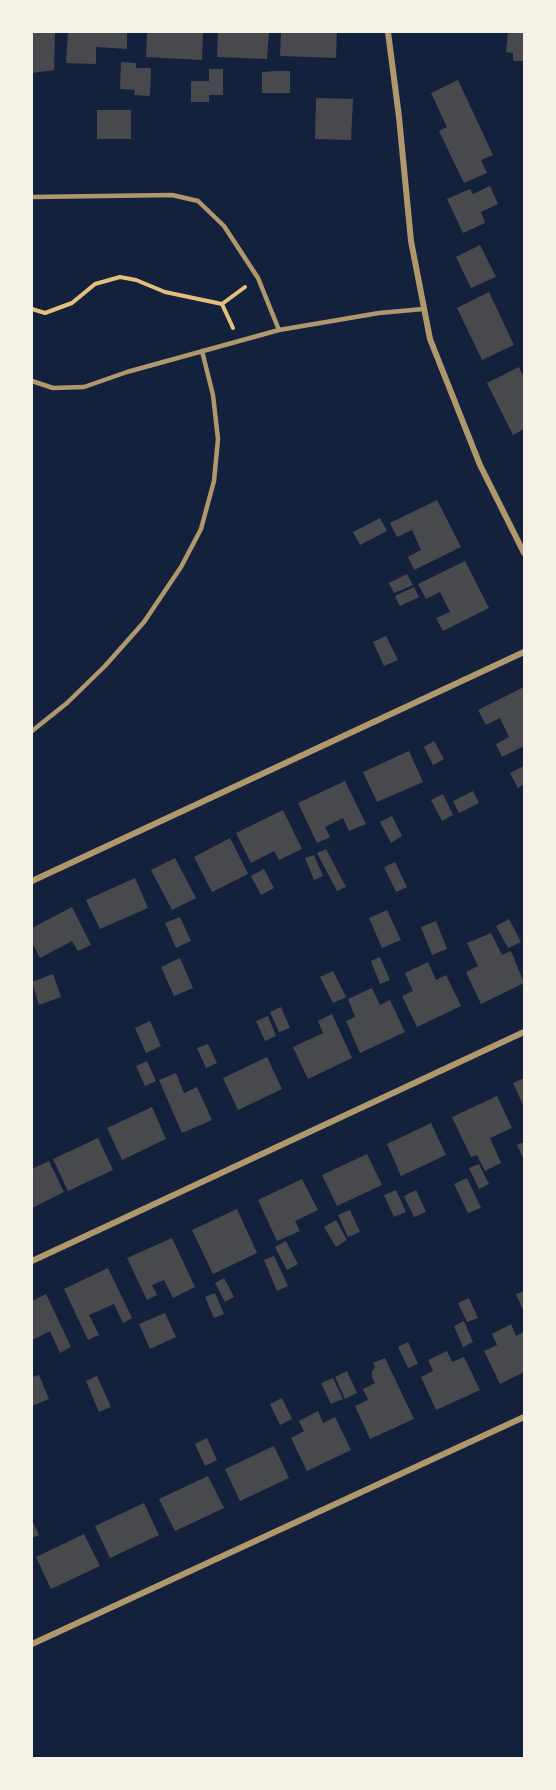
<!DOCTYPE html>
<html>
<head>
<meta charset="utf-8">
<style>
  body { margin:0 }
  #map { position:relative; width:556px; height:1790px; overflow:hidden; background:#14213d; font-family:Rubik,sans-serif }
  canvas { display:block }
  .frame { position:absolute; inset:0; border:33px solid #f6f1e7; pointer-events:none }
</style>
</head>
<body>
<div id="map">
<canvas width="556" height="1790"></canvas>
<div class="frame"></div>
</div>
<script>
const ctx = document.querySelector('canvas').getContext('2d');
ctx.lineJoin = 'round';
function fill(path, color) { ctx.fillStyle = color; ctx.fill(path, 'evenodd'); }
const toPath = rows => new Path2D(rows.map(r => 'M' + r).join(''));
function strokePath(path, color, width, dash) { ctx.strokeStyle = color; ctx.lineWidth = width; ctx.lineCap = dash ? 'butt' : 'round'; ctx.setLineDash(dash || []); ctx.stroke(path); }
fill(toPath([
  [32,32,55,32,54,70,32,73],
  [68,32,127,32,127,49,96,47,96,64,66,63],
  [147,32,203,32,202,60,146,57],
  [218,32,269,32,267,59,217,57],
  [281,32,337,32,336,58,280,56],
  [508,32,524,32,524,61,513,61,513,53,506,52],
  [121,62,136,63,136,68,151,68,150,96,134,95,135,90,120,89],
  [209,69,223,69,223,95,209,95,209,102,191,102,191,81,209,81],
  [276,71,290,71,290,93,262,93,262,72],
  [458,80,493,155,481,160,487,173,464,183,439,131,447,127,431,93],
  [316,98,353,99,351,140,315,139],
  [97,110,131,110,131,139,97,139],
  [490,186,498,204,481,212,485,223,463,233,447,199,470,189,473,194],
  [480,245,496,277,471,288,456,257],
  [489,292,514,345,482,360,457,308],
  [519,367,524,378,524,429,513,435,487,383],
  [437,500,461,547,414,570,408,557,421,550,412,530,397,537,390,523],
  [380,518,387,531,360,545,353,532],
  [465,561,489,608,443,631,436,618,450,612,440,592,426,599,418,584],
  [407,574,413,585,394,593,389,583],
  [414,587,419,597,400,606,395,596],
  [386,636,398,660,384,666,373,642],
  [524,687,524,746,502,757,496,744,509,737,500,718,486,725,478,710],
  [434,741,444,759,433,765,424,747],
  [409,751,423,782,377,802,363,772],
  [524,766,524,784,518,788,510,773],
  [345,781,366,824,349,831,343,818,325,827,330,837,317,843,298,803],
  [473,791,479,803,459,813,453,801],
  [443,794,453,815,442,821,431,800],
  [283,810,302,849,279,860,274,851,251,863,236,833],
  [392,816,402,836,391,843,380,822],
  [230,838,248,874,212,892,194,857],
  [326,849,346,887,337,891,317,853],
  [314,855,323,876,314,880,305,858],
  [175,858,196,898,172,910,151,870],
  [395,862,407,887,396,892,384,867],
  [264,869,274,888,261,895,251,876],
  [135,878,148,908,100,929,86,900],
  [72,907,91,945,78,951,72,941,40,958,32,942,32,928],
  [387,910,401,940,382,948,369,918],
  [180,917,191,941,176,948,165,923],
  [509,919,521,942,508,948,496,926],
  [436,921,447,949,432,955,421,927],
  [491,933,502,955,511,951,524,983,481,1004,466,972,478,966,467,943],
  [380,957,390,980,380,984,371,961],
  [180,958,193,988,174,996,161,967],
  [428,962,436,980,446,975,461,1006,417,1027,402,996,413,991,405,973],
  [333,971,346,997,333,1003,320,977],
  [53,974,61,997,39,1005,32,982],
  [372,988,380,1005,390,1000,405,1032,360,1053,346,1021,355,1017,348,999],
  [281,1007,290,1028,279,1032,270,1012],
  [332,1014,352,1058,308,1079,293,1047,323,1033,318,1021],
  [268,1016,276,1036,265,1041,256,1021],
  [150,1021,161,1046,146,1053,135,1028],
  [208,1044,217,1063,206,1068,197,1048],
  [267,1057,282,1089,238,1110,223,1078],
  [147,1061,156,1081,145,1086,136,1066],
  [176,1073,184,1093,197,1087,212,1120,182,1133,159,1080],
  [524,1078,524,1107,513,1083],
  [497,1096,512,1128,490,1138,501,1163,485,1171,477,1155,471,1157,452,1117],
  [152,1107,166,1139,122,1160,107,1128],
  [431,1123,446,1155,401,1176,387,1144],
  [98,1138,113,1170,68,1191,53,1159],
  [524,1142,524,1160,517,1145],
  [367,1154,382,1185,337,1206,322,1175],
  [49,1161,64,1192,32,1208,32,1169],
  [479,1164,489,1184,479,1189,469,1168],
  [467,1178,481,1208,468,1213,454,1184],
  [302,1179,318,1210,295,1221,300,1231,277,1241,258,1200],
  [396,1190,406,1212,394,1217,384,1195],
  [416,1190,426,1212,414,1217,404,1196],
  [237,1209,257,1253,213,1274,192,1230],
  [350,1210,360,1232,348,1237,338,1215],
  [336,1220,347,1240,336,1247,324,1227],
  [172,1238,195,1287,173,1298,164,1280,152,1285,157,1295,147,1300,127,1258],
  [286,1241,298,1264,287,1270,275,1247],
  [274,1256,288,1286,277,1291,264,1260],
  [108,1268,132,1318,123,1323,114,1304,89,1315,99,1335,88,1340,64,1289],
  [224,1278,234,1297,225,1302,215,1283],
  [524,1291,524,1312,516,1294],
  [215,1293,224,1314,214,1318,205,1297],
  [46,1294,71,1347,60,1353,50,1331,32,1340,32,1301],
  [469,1298,478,1318,467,1322,458,1303],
  [165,1313,176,1337,150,1349,139,1324],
  [464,1321,473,1342,463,1347,454,1326],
  [511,1324,516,1336,524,1332,524,1372,500,1384,484,1351,497,1345,492,1334],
  [408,1342,418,1364,408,1368,398,1347],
  [447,1351,452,1362,464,1357,480,1390,436,1410,421,1377,433,1371,428,1360],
  [385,1358,414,1419,370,1439,355,1406,368,1400,363,1389,375,1383,372,1377,372,1372,375,1367,373,1363],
  [347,1371,357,1393,345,1399,335,1377],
  [39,1375,49,1399,32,1406,32,1377],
  [97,1376,111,1407,99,1412,86,1381],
  [333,1378,343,1399,331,1404,321,1383],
  [282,1398,292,1419,280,1425,270,1404],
  [318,1411,323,1423,335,1417,351,1450,307,1471,291,1438,304,1431,299,1421],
  [207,1438,217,1460,205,1466,195,1444],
  [274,1446,289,1478,240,1501,225,1469],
  [208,1476,224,1508,175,1531,159,1499],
  [144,1503,159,1535,110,1558,95,1526],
  [32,1520,39,1535,32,1538],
  [84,1534,100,1566,51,1589,36,1557]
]), '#48494c');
strokePath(toPath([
  [222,304,233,328],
  [32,309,45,313,72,303,95,284,120,277,136,280,165,292,222,304,245,287]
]), '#e5c07b', 4);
strokePath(toPath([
  [32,197,172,195,198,201,224,226,258,278,279,330],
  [32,381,53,388,84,387,127,372,279,330,379,313,423,309],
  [32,731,67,703,105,666,144,622,181,567,201,529,214,481,218,439,213,395,202,351]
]), '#b1986c', 4.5);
strokePath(toPath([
  [388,32,399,117,411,241,430,339,480,465,524,553],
  [32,881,524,652],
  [32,1261,524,1032],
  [32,1644,524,1417]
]), '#b1986c', 6);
</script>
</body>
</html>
